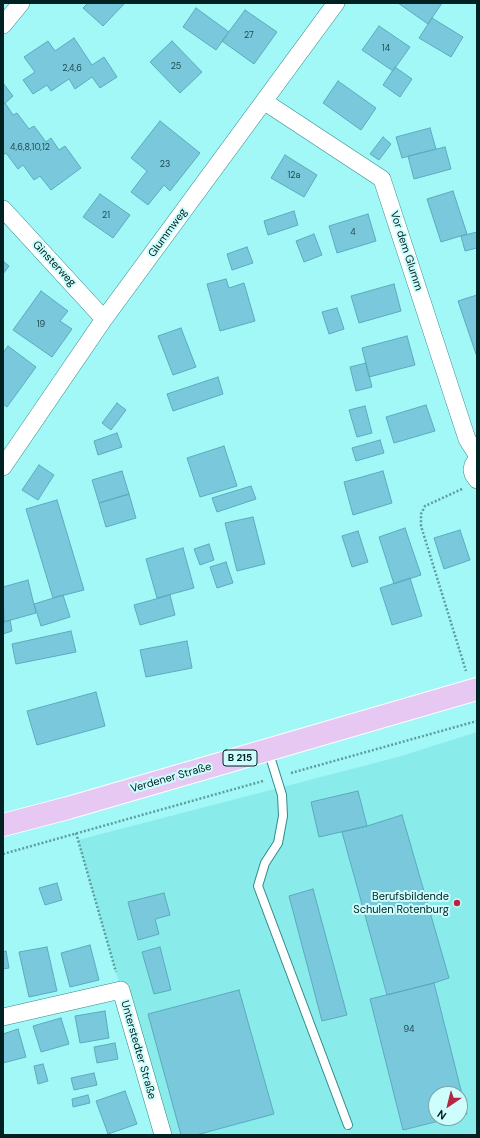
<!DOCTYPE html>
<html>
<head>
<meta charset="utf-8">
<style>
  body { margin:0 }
  #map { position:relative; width:480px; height:1138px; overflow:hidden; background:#a2f7f7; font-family:"DM Sans",sans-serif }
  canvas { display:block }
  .frame { position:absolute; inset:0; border:4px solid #002121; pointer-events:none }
  .north { position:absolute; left:428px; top:1086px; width:40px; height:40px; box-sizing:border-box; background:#cdfefd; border:1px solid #7ba6a5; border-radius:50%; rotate:215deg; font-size:11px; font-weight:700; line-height:16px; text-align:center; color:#002121 }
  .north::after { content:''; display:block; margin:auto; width:14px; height:18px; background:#b72543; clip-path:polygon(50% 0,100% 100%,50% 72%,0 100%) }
</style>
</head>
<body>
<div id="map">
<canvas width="480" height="1138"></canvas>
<div class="frame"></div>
<div class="north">N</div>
</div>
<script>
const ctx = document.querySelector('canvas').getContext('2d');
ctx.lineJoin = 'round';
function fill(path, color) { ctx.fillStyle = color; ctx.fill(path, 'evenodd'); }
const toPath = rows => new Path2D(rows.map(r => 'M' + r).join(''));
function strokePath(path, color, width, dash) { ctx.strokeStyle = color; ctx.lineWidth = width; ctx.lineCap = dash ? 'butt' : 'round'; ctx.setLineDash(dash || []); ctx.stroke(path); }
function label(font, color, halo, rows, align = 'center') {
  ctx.font = font + ' "DM Sans",sans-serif'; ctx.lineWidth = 4; ctx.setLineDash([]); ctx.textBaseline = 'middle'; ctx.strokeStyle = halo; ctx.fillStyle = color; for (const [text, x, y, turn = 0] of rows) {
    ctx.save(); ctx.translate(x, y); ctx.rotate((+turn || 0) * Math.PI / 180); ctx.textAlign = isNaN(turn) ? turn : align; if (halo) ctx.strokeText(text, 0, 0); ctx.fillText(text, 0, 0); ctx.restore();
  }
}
fill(toPath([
  [477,732,477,1135,163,1135,78,840,398,757],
  [436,1094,460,1094,460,1118,436,1118]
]), '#8aebeb');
const building = toPath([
  [88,3,125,3,103,26,83,8,88,3],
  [398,3,442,3,428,24,398,3],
  [196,8,229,32,216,50,183,27,196,8],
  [245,10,277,32,254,64,222,41,245,10],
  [432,18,463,37,451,57,419,38,432,18],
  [379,26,410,47,393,71,362,50,379,26],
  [74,38,92,65,104,57,117,77,100,88,92,77,75,89,69,79,51,91,47,85,33,94,23,80,35,72,24,57,48,41,55,51,74,38],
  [172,41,202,72,180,93,150,62,172,41],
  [395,67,412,79,400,97,383,85,395,67],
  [338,81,376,108,361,130,323,103,338,81],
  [3,83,13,96,3,105,3,83],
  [5,103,13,115,17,113,29,129,34,126,46,142,51,138,59,150,65,146,81,168,51,190,40,176,34,180,23,165,18,169,6,153,3,155,3,105,5,103],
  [160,121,200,153,170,191,164,185,148,205,131,192,147,171,131,158,160,121],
  [430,128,436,149,402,158,396,137,430,128],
  [383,137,391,144,379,160,370,154,383,137],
  [445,147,451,169,414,179,408,156,445,147],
  [285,155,317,175,304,197,271,178,285,155],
  [453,191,467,234,441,242,427,199,453,191],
  [100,194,130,215,113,238,83,217,100,194],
  [294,211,298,225,268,235,264,221,294,211],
  [368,214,376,241,337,253,329,226,368,214],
  [477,232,477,248,465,251,461,236,477,232],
  [314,234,322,255,304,262,296,241,314,234],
  [247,247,253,263,232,270,227,254,247,247],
  [3,261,9,266,3,274,3,261],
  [226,279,229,288,244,283,255,321,220,331,207,284,226,279],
  [394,284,401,311,359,323,351,296,394,284],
  [41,291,68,311,60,321,72,329,52,357,13,330,41,291],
  [477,295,477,357,458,301,477,295],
  [337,308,344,329,329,334,322,312,337,308],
  [181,328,196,367,173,375,158,336,181,328],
  [407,336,415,365,369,377,362,348,407,336],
  [8,346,36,367,7,407,3,404,3,353,8,346],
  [366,363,372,387,356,391,350,367,366,363],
  [218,377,223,394,173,411,167,394,218,377],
  [117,403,126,410,111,430,102,423,117,403],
  [426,405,435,431,394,443,386,417,426,405],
  [365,406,372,433,357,437,349,410,365,406],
  [117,433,122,447,98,455,94,441,117,433],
  [380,440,384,453,356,461,352,448,380,440],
  [224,446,237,486,200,497,187,458,224,446],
  [39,465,54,475,38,500,22,490,39,465],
  [122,471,129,494,99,503,92,480,122,471],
  [383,471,392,503,353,515,344,482,383,471],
  [251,486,256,499,217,512,212,498,251,486],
  [129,494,136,518,106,527,99,503,129,494],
  [57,500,84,590,53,598,26,509,57,500],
  [253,517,265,564,237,571,225,523,253,517],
  [405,528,421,575,394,584,379,537,405,528],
  [460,530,470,560,444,569,434,538,460,530],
  [358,531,368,562,352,567,342,536,358,531],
  [209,544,214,560,200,565,194,549,209,544],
  [183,548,194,588,157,598,146,559,183,548],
  [226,562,233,583,217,588,210,567,226,562],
  [410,578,422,616,392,625,380,588,410,578],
  [28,580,36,613,4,622,3,587,28,580],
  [63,595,70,617,41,626,34,604,63,595],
  [170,595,175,615,140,625,134,605,170,595],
  [3,618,4,622,10,620,12,631,3,634,3,618],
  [71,631,76,652,16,664,12,644,71,631],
  [187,641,192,668,146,677,140,650,187,641],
  [96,692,105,726,37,745,27,711,96,692],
  [358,791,367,826,319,837,311,802,358,791],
  [402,815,449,978,434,983,387,995,342,832,367,826,402,815],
  [57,883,62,900,45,905,39,888,57,883],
  [313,889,347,1015,322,1021,289,896,313,889],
  [164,893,170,915,155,919,159,934,138,940,128,902,164,893],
  [90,945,99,980,70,987,61,953,90,945],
  [47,947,57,991,29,997,19,952,47,947],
  [160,947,171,990,154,994,142,952,160,947],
  [6,951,9,968,3,969,3,952,6,951],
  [434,983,467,1114,460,1116,460,1094,436,1094,436,1118,451,1118,403,1130,370,999,434,983],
  [239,990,274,1114,196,1135,181,1135,148,1014,239,990],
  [105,1011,109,1038,80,1043,75,1016,105,1011],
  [61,1018,69,1044,41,1052,33,1026,61,1018],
  [18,1029,26,1057,3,1063,3,1034,18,1029],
  [115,1043,118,1059,97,1063,94,1047,115,1043],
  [43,1064,48,1081,38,1084,34,1066,43,1064],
  [94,1073,97,1085,74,1090,71,1078,94,1073],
  [125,1091,137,1124,108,1134,96,1101,125,1091],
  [88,1095,90,1103,73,1107,72,1099,88,1095]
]);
fill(building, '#79c8dc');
strokePath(building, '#5babbe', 1);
const lane = toPath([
  [268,750,282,795,283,816,278,843,265,863,258,886,348,1125]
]);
const street = toPath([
  [3,25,21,3],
  [265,102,382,179,467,439,477,455],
  [3,209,104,319],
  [477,459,473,465,472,470,473,474,477,480],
  [3,467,104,319,336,3],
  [3,1017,121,990,163,1135]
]);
const primary = toPath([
  [3,825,68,808,477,689]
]);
strokePath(lane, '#328b8b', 10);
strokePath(street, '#328b8b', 18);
strokePath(primary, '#fff', 24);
strokePath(toPath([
  [462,489,425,506,421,514,421,526,466,671],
  [291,773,477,721],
  [76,833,116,972],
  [3,854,263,781]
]), '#5e9d9d', 2.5, [2, 2]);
strokePath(lane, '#fff', 8);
strokePath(street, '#fff', 17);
strokePath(primary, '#e6c8f3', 22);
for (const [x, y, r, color] of [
  [457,903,4,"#b72543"]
]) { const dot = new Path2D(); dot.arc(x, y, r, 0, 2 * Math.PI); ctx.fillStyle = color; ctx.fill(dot); strokePath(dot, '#cdfefd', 1.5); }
label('9px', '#1e4b50', null, [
  ["27",249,36],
  ["14",386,49],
  ["25",176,67],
  ["2,4,6",72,69],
  ["4,6,8,10,12",30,148],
  ["23",165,165],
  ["12a",294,176],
  ["21",106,216],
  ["4",353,233],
  ["19",41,325],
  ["94",409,1030]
]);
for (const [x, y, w] of [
  [240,758,34]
]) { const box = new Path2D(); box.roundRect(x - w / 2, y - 8, w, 16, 3); ctx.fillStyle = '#cdfefd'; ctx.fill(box); strokePath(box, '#002121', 1); }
label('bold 10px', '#002121', null, [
  ["B 215",240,758]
]);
label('11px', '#002121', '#cdfefd', [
  ["Glummweg",168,233,-54],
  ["Vor dem Glumm",406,251,72],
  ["Ginsterweg",54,264,47],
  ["Verdener Straße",171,778,-16],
  ["Unterstedter Straße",138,1050,74]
]);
label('11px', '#002121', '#cdfefd', [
  ["Berufsbildende",449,897],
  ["Schulen Rotenburg",449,910]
], 'right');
</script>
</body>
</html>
